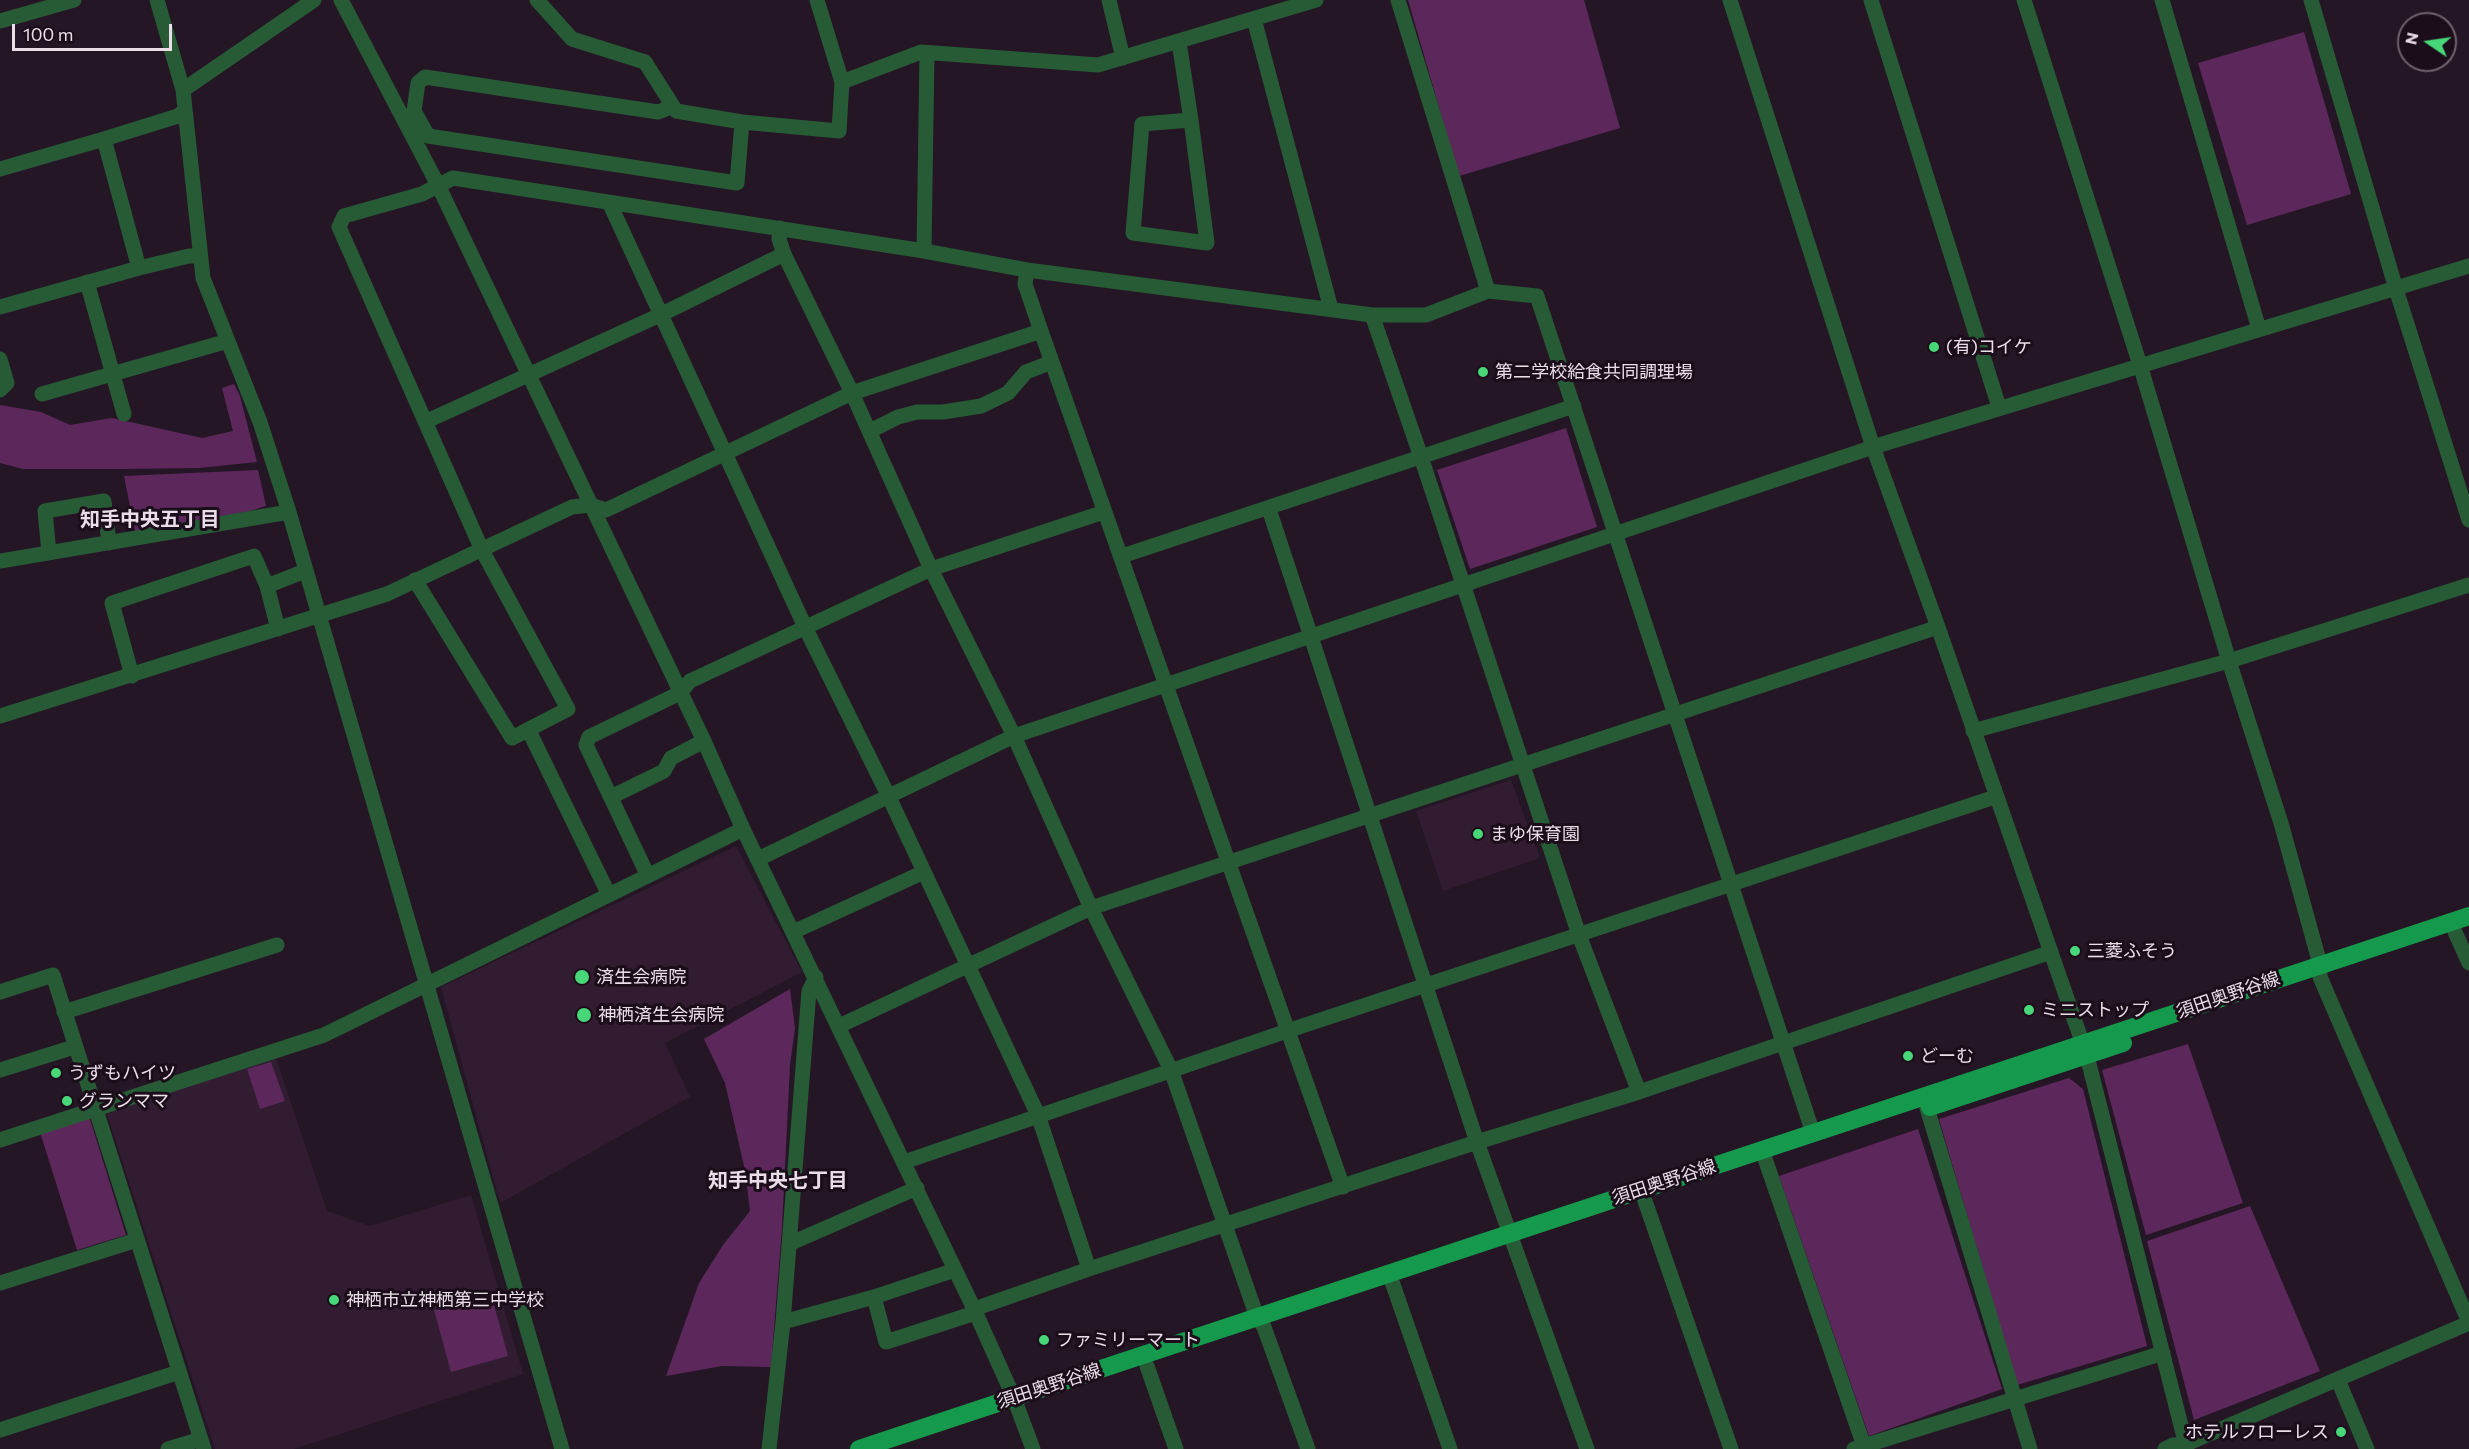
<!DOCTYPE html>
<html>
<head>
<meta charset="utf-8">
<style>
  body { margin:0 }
  #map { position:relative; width:2469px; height:1449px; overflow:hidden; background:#251625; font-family:Commissioner,sans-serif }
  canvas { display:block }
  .north { position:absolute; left:2397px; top:12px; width:60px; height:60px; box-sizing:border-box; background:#1c0d1b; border:2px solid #6e616d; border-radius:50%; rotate:283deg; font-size:16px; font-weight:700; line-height:24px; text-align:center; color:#e9dee8 }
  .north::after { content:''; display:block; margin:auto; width:21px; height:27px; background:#48d778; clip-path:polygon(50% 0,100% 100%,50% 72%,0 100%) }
  .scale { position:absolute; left:12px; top:24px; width:160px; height:27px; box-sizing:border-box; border:3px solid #e9dee8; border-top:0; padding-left:8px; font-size:18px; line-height:21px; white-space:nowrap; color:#e9dee8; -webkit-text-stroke:4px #1c0d1b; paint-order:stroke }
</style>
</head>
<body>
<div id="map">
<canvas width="2469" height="1449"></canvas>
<div class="north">N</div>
<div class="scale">100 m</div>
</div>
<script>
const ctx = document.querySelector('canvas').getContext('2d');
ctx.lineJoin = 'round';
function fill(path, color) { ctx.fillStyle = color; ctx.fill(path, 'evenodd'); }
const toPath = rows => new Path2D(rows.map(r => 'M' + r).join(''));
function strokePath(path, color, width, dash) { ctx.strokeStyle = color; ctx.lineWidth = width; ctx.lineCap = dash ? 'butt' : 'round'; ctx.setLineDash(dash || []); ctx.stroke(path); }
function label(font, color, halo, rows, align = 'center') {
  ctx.font = font + ' Commissioner,"Noto Sans JP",sans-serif'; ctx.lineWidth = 6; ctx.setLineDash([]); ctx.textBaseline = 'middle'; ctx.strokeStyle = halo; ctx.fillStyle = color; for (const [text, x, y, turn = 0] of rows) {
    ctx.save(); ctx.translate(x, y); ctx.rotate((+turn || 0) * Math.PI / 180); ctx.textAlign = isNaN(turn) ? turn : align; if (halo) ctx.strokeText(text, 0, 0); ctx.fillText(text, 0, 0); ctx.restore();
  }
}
fill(toPath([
  [1511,780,1540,858,1443,891,1416,811],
  [736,846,802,972,665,1043,690,1097,500,1203,441,987],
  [275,1055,327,1211,370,1226,471,1195,523,1374,294,1449,215,1449,107,1114]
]), '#311c31');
fill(toPath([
  [1408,0,1584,0,1620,128,1459,176],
  [2304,32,2351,194,2247,225,2198,63],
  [234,384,240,396,257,462,199,468,120,469,23,469,0,463,0,405,41,412,70,425,112,418,202,438,233,431,222,388],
  [1566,428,1597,527,1470,569,1437,470],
  [258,470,266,506,247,512,135,531,124,476],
  [790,989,795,1028,790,1065,782,1228,771,1367,722,1366,666,1376,699,1283,723,1245,750,1211,745,1170,725,1083,704,1039],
  [2188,1044,2243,1203,2146,1235,2102,1070],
  [271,1062,285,1101,260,1109,247,1069],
  [2069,1078,2083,1089,2147,1346,2017,1385,1939,1119],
  [89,1116,126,1235,77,1250,40,1132],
  [1918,1129,2002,1389,1869,1436,1779,1176],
  [2250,1206,2320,1371,2194,1420,2147,1241],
  [491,1294,508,1356,451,1372,434,1310]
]), '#5c285c');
strokePath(toPath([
  [157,0,183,90],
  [314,0,183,90,203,278,260,422,289,512,562,1449],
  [341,0,438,185,704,741,743,829,974,1309,1014,1398,1033,1449],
  [537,0,572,39,645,62,676,111,742,122,839,131,842,82,921,52,1098,65,1316,0],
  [817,0,842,82],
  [1109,0,1123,58],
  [1398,0,1488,291],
  [1730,0,1873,447,1938,627,2087,1056,2187,1449],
  [1871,0,1999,407],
  [2024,0,2140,365,2229,661,2281,823,2320,964,2320,977,2469,1322],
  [2162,0,2259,329],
  [2311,0,2396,289,2469,520],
  [1254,19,1331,309],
  [0,21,74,0],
  [1179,42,1191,120,1207,243,1133,233,1142,124,1191,120],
  [671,107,658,112,425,77,418,83,414,111,428,136,737,183,742,122],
  [104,139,139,268],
  [0,169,104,139,178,116,184,111],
  [609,202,806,629,889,797,1038,1115,1089,1269],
  [780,228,779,239,784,254,852,393,931,569,1014,736,1091,908,1171,1070,1257,1317,1264,1327,1308,1449],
  [924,251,927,53],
  [1027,270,1025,284,1041,331,1343,1187],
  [87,282,124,414],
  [0,307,139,268,189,256,200,256],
  [1372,315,1421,457,1579,935,1639,1092],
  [0,359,7,383,0,390],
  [42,394,228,341],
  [427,421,660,315,784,254],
  [870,431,898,417,917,412,943,412,981,406,1008,393,1026,372,1052,362],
  [1269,509,1477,1142,1587,1449],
  [49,553,45,511,104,501,109,543],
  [1122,556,1574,406],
  [0,561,289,512],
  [415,580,512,738,568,709,482,550,339,227,344,216,422,194,453,178,924,251,1027,270,1372,315,1426,315,1488,291,1537,296,1813,1133],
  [267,586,305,571],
  [132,676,112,603,254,556,267,586,278,629],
  [0,716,387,594,572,507,590,505,606,510,852,393,1041,331],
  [529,731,609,895],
  [1973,731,2229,661,2469,585],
  [611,797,664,771,671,758,704,741],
  [758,859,1014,736,1873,447,2469,266],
  [648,876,586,745,589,737,680,693,690,681,931,569,1104,512],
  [793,932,924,872],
  [2455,932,2469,963],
  [0,992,53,975,204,1449],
  [64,1012,277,945],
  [839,1026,1091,908,1938,627],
  [0,1070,74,1047],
  [1927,1108,2030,1449],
  [0,1140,324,1035,743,829],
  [1762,1150,1865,1449],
  [904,1162,1287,1031,1995,797],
  [1645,1201,1731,1449],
  [789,1244,917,1188],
  [1389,1273,1450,1449],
  [0,1283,137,1240],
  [874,1297,886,1342,975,1313],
  [974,1309,1089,1269,1477,1142,1639,1092,2051,952],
  [783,1322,874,1297,955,1270],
  [1147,1366,1176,1449],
  [2338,1380,2367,1449],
  [0,1430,179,1372],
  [168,1449,201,1439],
  [769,1449,783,1322,809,991,816,977],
  [1854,1449,2163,1353],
  [2165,1449,2173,1445,2186,1444,2469,1323]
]), '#275b36', 15);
strokePath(toPath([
  [1930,1107,2123,1043],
  [859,1449,2469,916]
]), '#15994c', 18);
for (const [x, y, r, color] of [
  [1934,347,6,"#48d778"],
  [1483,372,6,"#48d778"],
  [1478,834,6,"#48d778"],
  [2075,951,6,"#48d778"],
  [582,977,8,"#48d778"],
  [2029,1010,6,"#48d778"],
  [584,1015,8,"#48d778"],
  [1908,1056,6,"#48d778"],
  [56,1073,6,"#48d778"],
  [67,1101,6,"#48d778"],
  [334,1300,6,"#48d778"],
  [1044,1340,6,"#48d778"],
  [2341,1432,6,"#48d778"]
]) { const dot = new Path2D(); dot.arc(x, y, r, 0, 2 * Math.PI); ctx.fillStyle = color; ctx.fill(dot); strokePath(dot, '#1c0d1b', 2); }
label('18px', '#e9dee8', '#1c0d1b', [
  ["(有)コイケ",1946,347],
  ["第二学校給食共同調理場",1495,372],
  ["まゆ保育園",1490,834],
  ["三菱ふそう",2087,951],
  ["済生会病院",596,977],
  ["ミニストップ",2041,1010],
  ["神栖済生会病院",598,1015],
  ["どーむ",1920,1056],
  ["うずもハイツ",68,1073],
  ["グランママ",79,1101],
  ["神栖市立神栖第三中学校",346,1300],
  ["ファミリーマート",1056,1340],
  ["ホテルフローレス",2329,1432,"right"]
], 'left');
label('18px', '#e9dee8', '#1c0d1b', [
  ["須田奥野谷線",2228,995,-19],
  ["須田奥野谷線",1664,1182,-18],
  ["須田奥野谷線",1049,1386,-18]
]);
label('bold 20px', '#e9dee8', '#1c0d1b', [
  ["知手中央五丁目",150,519],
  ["知手中央七丁目",778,1180]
]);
</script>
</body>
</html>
